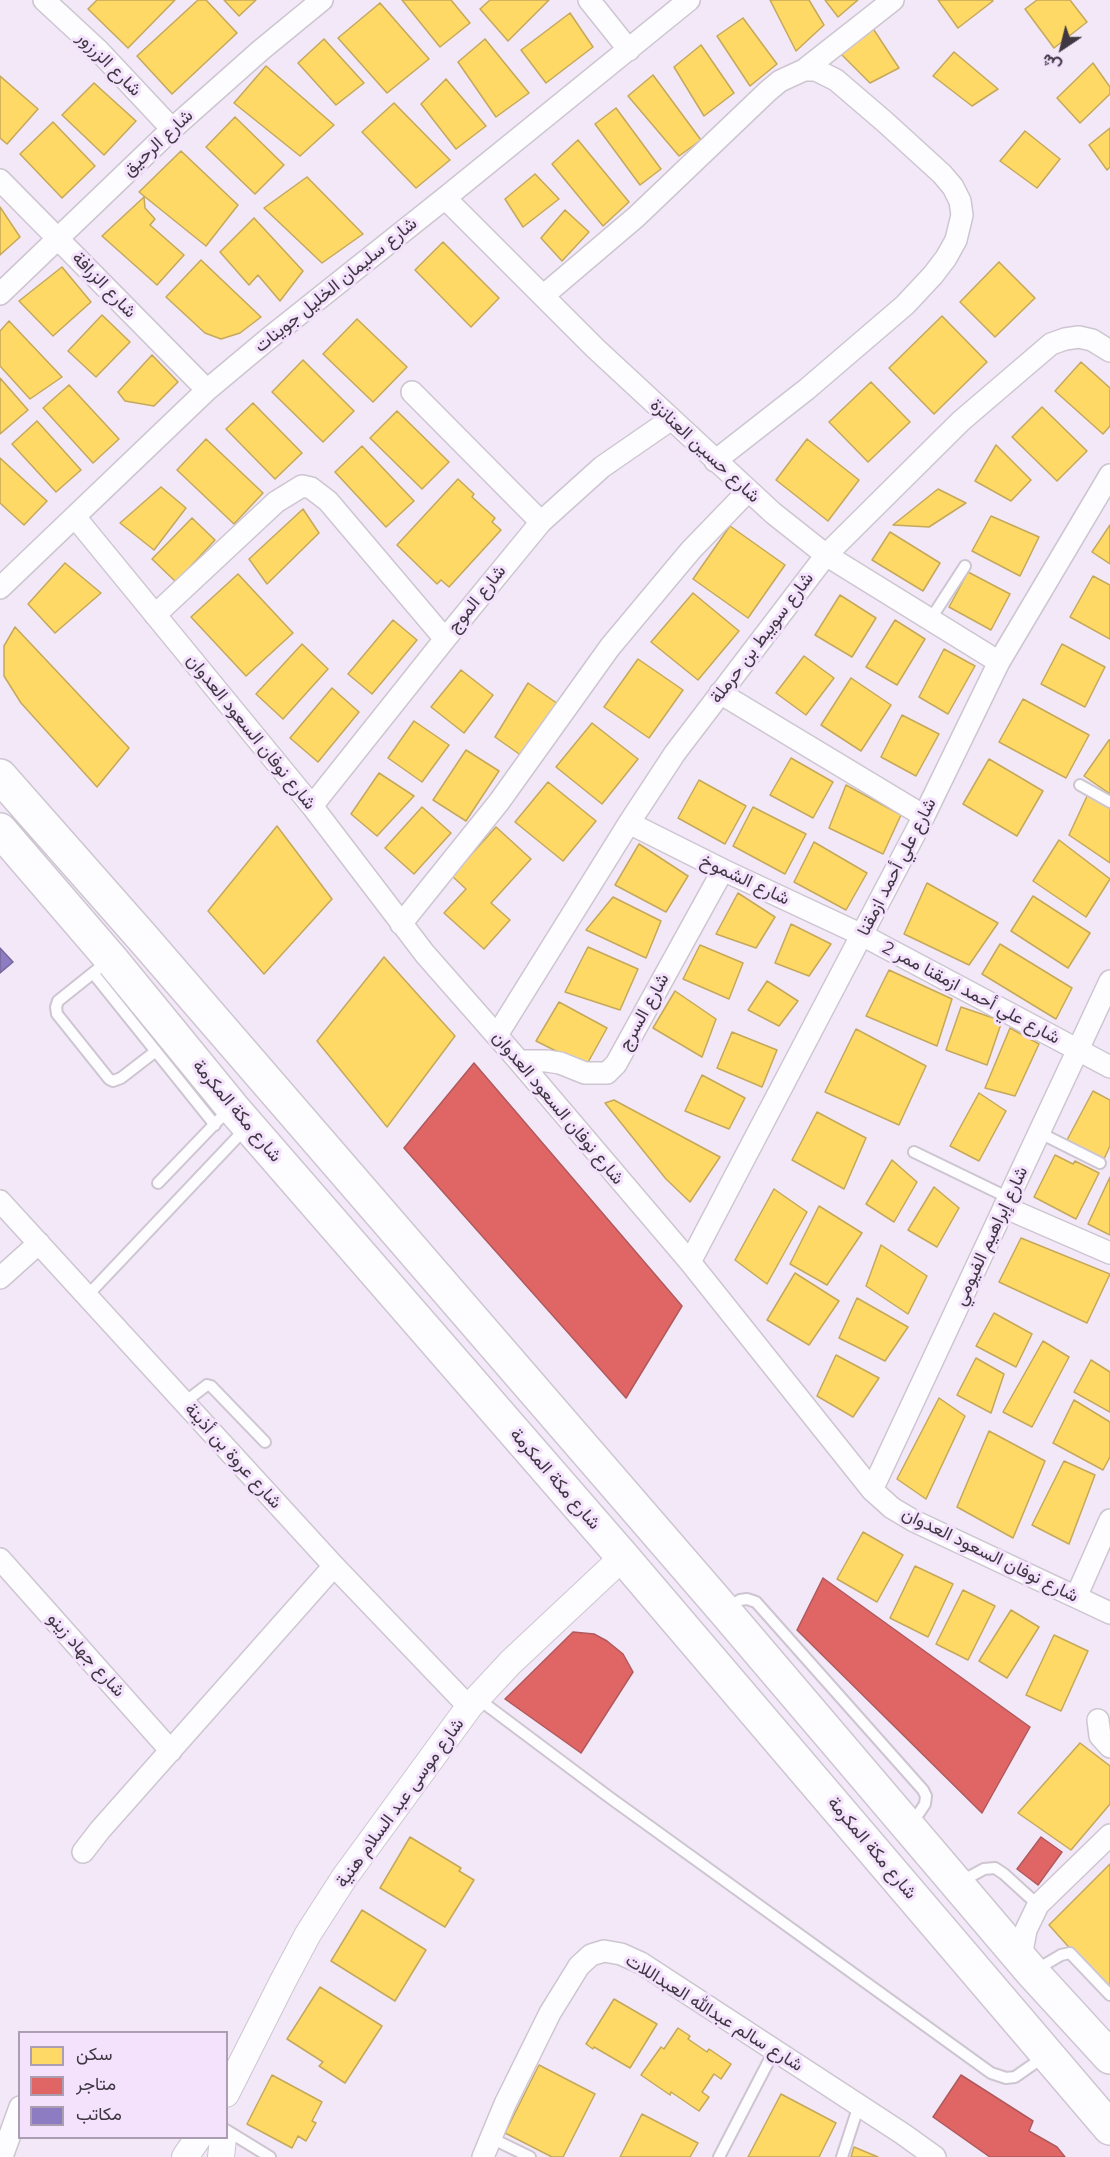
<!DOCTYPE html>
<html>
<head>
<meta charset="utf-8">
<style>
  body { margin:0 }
  #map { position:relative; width:1110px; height:2157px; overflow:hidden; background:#f2e8f7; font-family:Montserrat,Vazirmatn,sans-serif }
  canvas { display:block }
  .legend { position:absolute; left:18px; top:2031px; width:210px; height:108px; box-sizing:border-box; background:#f4e2fd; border:2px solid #ac9eb2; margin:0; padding:8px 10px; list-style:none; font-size:18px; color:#3f3742 }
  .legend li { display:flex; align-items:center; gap:12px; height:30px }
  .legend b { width:30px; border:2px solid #ac9eb2 }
  .north { position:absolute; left:1032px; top:18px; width:60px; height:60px; -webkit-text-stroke:4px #f4e2fd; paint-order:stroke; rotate:215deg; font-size:16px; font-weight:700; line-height:24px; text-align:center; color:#3f3742 }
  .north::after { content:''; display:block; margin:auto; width:21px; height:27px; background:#3f3742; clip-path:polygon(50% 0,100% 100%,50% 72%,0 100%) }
</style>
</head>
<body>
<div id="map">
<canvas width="1110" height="2157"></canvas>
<ul class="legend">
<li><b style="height:16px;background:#ffd966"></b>سكن</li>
<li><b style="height:16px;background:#e06666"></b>متاجر</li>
<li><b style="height:16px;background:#8e7cc3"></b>مكاتب</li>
</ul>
<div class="north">ش</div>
</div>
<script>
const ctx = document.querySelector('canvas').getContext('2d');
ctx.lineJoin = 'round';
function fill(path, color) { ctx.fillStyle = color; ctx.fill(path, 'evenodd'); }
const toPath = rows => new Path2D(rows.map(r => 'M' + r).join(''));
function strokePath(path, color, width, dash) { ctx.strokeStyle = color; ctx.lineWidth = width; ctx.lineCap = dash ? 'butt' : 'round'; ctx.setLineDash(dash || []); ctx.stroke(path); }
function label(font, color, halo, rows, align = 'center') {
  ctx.font = font + ' Montserrat,Vazirmatn,sans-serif'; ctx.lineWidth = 6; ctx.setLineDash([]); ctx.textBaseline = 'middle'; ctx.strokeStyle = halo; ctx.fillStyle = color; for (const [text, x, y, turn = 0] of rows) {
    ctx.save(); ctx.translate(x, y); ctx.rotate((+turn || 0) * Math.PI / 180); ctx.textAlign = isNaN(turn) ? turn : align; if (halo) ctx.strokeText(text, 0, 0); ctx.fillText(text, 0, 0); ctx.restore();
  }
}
const homes = toPath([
  [97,0,175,0,128,48,88,9,97,0],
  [198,0,206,0,237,33,172,94,137,56,198,0],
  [224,0,256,0,239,16,224,0],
  [402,0,451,0,470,23,440,47,402,0],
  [490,0,549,0,508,41,480,9,490,0],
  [770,0,809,0,824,25,796,51,770,0],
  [825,0,858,0,838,17,825,0],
  [938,0,992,0,993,1,958,28,938,0],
  [1037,0,1070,0,1087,22,1054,48,1025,9,1037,0],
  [380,3,429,59,387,93,338,38,380,3],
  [570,13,593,47,546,83,521,50,570,13],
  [743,18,777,64,750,86,717,36,743,18],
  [872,27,899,68,870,83,840,53,872,27],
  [324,39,364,83,336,105,298,63,324,39],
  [485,39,529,93,496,117,458,62,485,39],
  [701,45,734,93,704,116,674,67,701,45],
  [954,52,998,89,972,106,933,76,954,52],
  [1093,63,1110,87,1110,94,1080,123,1057,98,1093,63],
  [266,66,334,125,300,156,234,103,266,66],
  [653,75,701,140,679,156,628,96,653,75],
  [0,76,38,109,7,144,0,138,0,76],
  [446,79,486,126,456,149,421,104,446,79],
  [94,83,136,121,104,155,62,115,94,83],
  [394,103,450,160,416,188,362,132,394,103],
  [616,108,661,169,640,185,595,124,616,108],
  [235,117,284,165,255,194,206,147,235,117],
  [53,122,95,166,62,198,20,154,53,122],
  [1110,128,1110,167,1107,170,1089,145,1110,128],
  [1025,131,1060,159,1037,188,1000,161,1025,131],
  [578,140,629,202,603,226,552,164,578,140],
  [181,151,238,205,206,246,139,192,181,151],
  [535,174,559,199,523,227,505,199,535,174],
  [307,177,363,234,322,263,264,208,307,177],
  [144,197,145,208,155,219,150,225,184,255,157,285,102,236,144,197],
  [0,207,20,237,0,255,0,207],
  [565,210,589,232,562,261,541,238,565,210],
  [254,218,303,271,280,301,258,275,249,285,220,252,254,218],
  [443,242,499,298,471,327,415,270,443,242],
  [201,260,261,317,240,333,221,339,205,333,166,297,201,260],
  [999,262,1035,298,995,337,960,302,999,262],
  [62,267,91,302,53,336,19,301,62,267],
  [102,315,130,342,96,377,68,351,102,315],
  [942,316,987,362,934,414,889,368,942,316],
  [357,319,407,367,373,402,323,354,357,319],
  [9,321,62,377,30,399,0,366,0,331,9,321],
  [152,355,178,382,154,406,125,401,118,392,152,355],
  [303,360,354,411,323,442,272,392,303,360],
  [1081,362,1110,388,1110,426,1103,434,1055,391,1081,362],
  [0,378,28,410,0,434,0,378],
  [871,382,910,422,868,462,829,422,871,382],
  [69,385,119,439,93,463,43,408,69,385],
  [253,403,302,453,275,479,226,429,253,403],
  [1042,407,1087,451,1057,481,1012,437,1042,407],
  [397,411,449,462,422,489,370,438,397,411],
  [37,421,81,470,56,492,12,444,37,421],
  [206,439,263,493,234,524,177,470,206,439],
  [807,439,859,480,828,521,776,480,807,439],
  [996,445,1031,480,1011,501,975,481,996,445],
  [362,446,414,501,386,527,335,472,362,446],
  [0,458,47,501,24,525,0,503,0,458],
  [458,479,474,494,472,497,495,518,492,522,501,530,449,587,441,580,437,584,397,545,458,479],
  [161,487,186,508,154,550,120,523,161,487],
  [938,489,966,503,929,527,893,525,938,489],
  [303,509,319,533,267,584,249,559,303,509],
  [991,516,1039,537,1020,576,972,551,991,516],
  [192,518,215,540,176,582,152,559,192,518],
  [1110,525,1110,564,1092,552,1110,525],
  [730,526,785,565,748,618,693,579,730,526],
  [890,532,940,563,923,591,872,560,890,532],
  [65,563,101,593,55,633,28,604,65,563],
  [968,572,1010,594,991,630,949,607,968,572],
  [238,574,293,633,246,676,191,617,238,574],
  [1093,576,1110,585,1110,639,1070,617,1093,576],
  [693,593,739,631,698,680,651,642,693,593],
  [840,595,876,618,852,657,815,635,840,595],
  [393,620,417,640,372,694,348,674,393,620],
  [895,620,925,639,897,685,866,667,895,620],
  [15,627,129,748,97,787,21,703,4,676,4,646,15,627],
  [302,644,328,669,283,719,256,694,302,644],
  [1062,644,1105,667,1085,707,1041,684,1062,644],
  [944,649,975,666,948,714,919,697,944,649],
  [804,656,834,678,806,715,776,693,804,656],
  [638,659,683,690,649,738,604,707,638,659],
  [461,670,493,695,464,733,431,707,461,670],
  [851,678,891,705,861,751,821,725,851,678],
  [528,683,558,704,522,756,495,737,528,683],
  [332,688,359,712,318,762,290,738,332,688],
  [1023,699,1089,735,1066,778,999,742,1023,699],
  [902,715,939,734,916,776,881,757,902,715],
  [414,721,449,745,422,782,388,758,414,721],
  [592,723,638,759,602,804,556,767,592,723],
  [1109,740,1110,740,1110,794,1084,776,1109,740],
  [466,750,499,771,466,821,433,800,466,750],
  [791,758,833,782,813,818,770,795,791,758],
  [989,759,1043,791,1017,836,963,804,989,759],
  [379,773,414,796,377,836,351,814,379,773],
  [699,780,746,806,725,844,678,818,699,780],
  [548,782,596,821,563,861,515,822,548,782],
  [846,785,901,815,883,854,829,828,846,785],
  [1088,794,1110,809,1110,863,1069,835,1088,794],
  [422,807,451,833,414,874,385,848,422,807],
  [753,807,806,834,785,874,733,846,753,807],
  [277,826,332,899,264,974,208,911,277,826],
  [496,827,531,859,491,903,510,920,484,949,444,913,466,889,452,876,496,827],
  [1059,840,1110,879,1086,917,1033,881,1059,840],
  [814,842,867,873,846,910,794,882,814,842],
  [639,844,688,876,666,912,615,885,639,844],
  [927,883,998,923,969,965,904,934,927,883],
  [738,893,775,917,756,948,716,934,738,893],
  [1033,896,1090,933,1068,968,1011,931,1033,896],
  [613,897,661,921,646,958,586,930,613,897],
  [791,924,831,944,809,976,775,963,791,924],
  [1000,944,1072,988,1056,1019,982,974,1000,944],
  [700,945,743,963,729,999,683,979,700,945],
  [588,947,638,969,620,1010,565,992,588,947],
  [384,957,455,1036,387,1127,317,1041,384,957],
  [889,970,952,999,937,1046,866,1016,889,970],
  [767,981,798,1001,779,1026,748,1010,767,981],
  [675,991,716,1019,702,1057,653,1028,675,991],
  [559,1002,607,1028,586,1066,536,1041,559,1002],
  [961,1007,1002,1021,987,1065,946,1050,961,1007],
  [1010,1028,1039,1044,1015,1096,985,1088,1010,1028],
  [856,1029,926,1066,899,1125,825,1092,856,1029],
  [732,1032,777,1050,762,1087,717,1068,732,1032],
  [702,1075,745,1098,729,1129,685,1111,702,1075],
  [1093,1091,1110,1100,1110,1146,1104,1159,1067,1140,1093,1091],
  [979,1093,1006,1111,979,1161,950,1146,979,1093],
  [614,1100,720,1157,690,1202,666,1179,605,1103,614,1100],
  [817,1112,866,1138,844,1189,792,1160,817,1112],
  [1055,1155,1073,1164,1075,1161,1099,1173,1076,1219,1034,1197,1055,1155],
  [892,1160,917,1182,894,1222,866,1204,892,1160],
  [1110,1177,1110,1235,1088,1224,1110,1177],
  [934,1187,959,1208,937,1247,908,1230,934,1187],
  [774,1189,807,1212,767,1284,735,1260,774,1189],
  [819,1206,862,1233,827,1285,790,1264,819,1206],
  [1021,1238,1110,1274,1087,1323,999,1282,1021,1238],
  [881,1245,927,1276,908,1314,866,1286,881,1245],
  [795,1273,839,1301,809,1345,767,1320,795,1273],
  [857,1298,908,1327,885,1361,839,1338,857,1298],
  [994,1313,1032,1334,1016,1367,976,1346,994,1313],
  [1043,1341,1069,1357,1032,1427,1003,1412,1043,1341],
  [836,1355,879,1378,853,1417,817,1396,836,1355],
  [976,1358,1004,1374,991,1413,957,1395,976,1358],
  [1091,1360,1110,1372,1110,1412,1074,1392,1091,1360],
  [939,1398,965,1416,926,1499,897,1479,939,1398],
  [1074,1400,1110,1422,1110,1457,1103,1470,1053,1443,1074,1400],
  [989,1431,1045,1461,1013,1538,957,1507,989,1431],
  [1064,1461,1095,1475,1069,1544,1032,1525,1064,1461],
  [863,1532,903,1555,877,1602,837,1579,863,1532],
  [915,1566,953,1584,928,1637,890,1618,915,1566],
  [963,1590,995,1606,968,1660,936,1644,963,1590],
  [1011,1610,1039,1627,1007,1678,979,1661,1011,1610],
  [1054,1635,1088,1651,1061,1711,1026,1695,1054,1635],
  [1080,1743,1110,1766,1110,1804,1071,1850,1018,1813,1080,1743],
  [410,1837,461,1868,459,1871,474,1880,445,1927,380,1888,410,1837],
  [1110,1864,1110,1993,1049,1925,1110,1864],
  [362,1910,426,1950,395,2001,331,1961,362,1910],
  [320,1987,382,2026,345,2083,319,2066,323,2062,287,2039,320,1987],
  [614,1999,657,2024,630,2068,594,2047,593,2049,586,2044,614,1999],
  [678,2028,690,2036,688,2039,707,2052,709,2049,731,2064,721,2079,714,2074,702,2092,709,2097,699,2111,671,2092,670,2095,641,2075,661,2047,664,2049,678,2028],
  [539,2065,595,2094,563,2157,552,2157,505,2133,539,2065],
  [272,2075,322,2102,312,2121,316,2123,306,2141,298,2136,292,2148,247,2124,272,2075],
  [781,2094,836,2123,819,2157,748,2157,781,2094],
  [642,2114,698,2143,690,2157,620,2157,642,2114],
  [854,2147,878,2157,851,2157,854,2147]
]);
fill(homes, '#ffd966');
strokePath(homes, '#c5a85b', 1.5);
const shops = toPath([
  [474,1063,682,1306,626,1398,404,1148,474,1063],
  [823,1578,1030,1727,982,1813,797,1630,823,1578],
  [573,1632,594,1634,607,1641,623,1654,633,1672,581,1753,505,1699,573,1632],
  [1041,1837,1062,1852,1038,1885,1017,1869,1041,1837],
  [961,2075,1033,2121,1029,2131,1057,2147,1065,2157,990,2157,933,2117,961,2075]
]);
fill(shops, '#e06666');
strokePath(shops, '#b0585b', 1.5);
const offices = toPath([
  [0,948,13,962,0,973,0,948]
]);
fill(offices, '#8e7cc3');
strokePath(offices, '#76679c', 1.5);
const service = toPath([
  [930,620,965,566],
  [1080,785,1110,802],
  [108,961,58,1001,56,1007,57,1014,109,1079,113,1081,121,1078,156,1051],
  [93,973,215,1125],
  [1040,1133,1100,1163],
  [914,1152,1009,1198],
  [158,1183,230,1108],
  [87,1296,246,1128],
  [187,1404,190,1398,207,1385,211,1386,265,1442],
  [726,1608,740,1600,747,1599,756,1602,923,1790,926,1796,925,1804,911,1825],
  [477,1698,609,1797,991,2073,1006,2078,1015,2077,1045,2056],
  [960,1882,984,1869,995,1868,1004,1874,1038,1905],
  [1034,1971,1061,1955,1070,1953,1110,1995],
  [226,2130,270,2157],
  [491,2138,530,2157],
  [719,2157,774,2051],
  [842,2157,859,2105]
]);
const minor = toPath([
  [44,0,98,50,172,129],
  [589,0,629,50],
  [0,180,207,390],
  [445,198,595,348,773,513,826,555,999,662],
  [0,294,172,129,261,50,322,0],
  [543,296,636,217,768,91,780,81,804,70,893,0],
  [412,392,541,522],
  [715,461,807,389,905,305,933,275,946,258,956,240,962,215,960,201,953,187,942,174,885,122,836,80,816,70,804,70],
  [75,517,312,806,425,954,519,1061,690,1262,872,1490,892,1508,914,1521,1110,1613],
  [0,588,207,390,268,339,445,198,689,0],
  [155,615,276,502,302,486,311,488,328,501,445,639],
  [720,693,924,816],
  [312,806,445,639,541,522,602,467,670,420],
  [629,823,723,870,862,935,1110,1067],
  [401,924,499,802,610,647,691,550,748,491],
  [497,1035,629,823,675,753,826,555,961,421,1051,344,1065,339,1079,337,1092,340,1110,351],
  [519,1061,547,1061,560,1063,585,1073,607,1073,616,1064,723,870],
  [0,1201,334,1566,469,1707],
  [1004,1207,1110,1253],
  [690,1262,924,816,999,662,1110,475],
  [0,1278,39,1243],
  [872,1490,1110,981],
  [0,1559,171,1751],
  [1076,1597,1110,1520],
  [1098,1720,1100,1736,1110,1747],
  [83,1852,100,1830,334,1566],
  [1021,1957,1026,1930,1038,1905,1110,1835],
  [3,2154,20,2107],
  [483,2157,505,2104,550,2013,579,1966,591,1955,604,1951,621,1954,641,1963,903,2134,935,2157]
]);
const tertiary = toPath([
  [226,2094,283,1981,308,1934,344,1878,469,1707,511,1662,623,1557],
  [185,2157,198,2138],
  [221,2157,223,2138]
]);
const primary = toPath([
  [0,776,142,937,723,1609,1032,1972,1110,2057],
  [0,830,111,959,232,1107,623,1557,1110,2128]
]);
strokePath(service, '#cdc6d1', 14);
strokePath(minor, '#cdc6d1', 24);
strokePath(tertiary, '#cdc6d1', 28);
strokePath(primary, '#cdc6d1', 36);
strokePath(service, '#fdfcfe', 10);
strokePath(minor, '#fdfcfe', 21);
strokePath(tertiary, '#fdfcfe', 26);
strokePath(primary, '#fdfcfe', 33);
label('18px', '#3f3742', '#f4e2fd', [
  ["شارع الزرزور",109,64,45],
  ["شارع الرحيق",158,143,-43],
  ["شارع الزرافة",104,285,46],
  ["شارع سليمان الخليل جوينات",336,285,-39],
  ["شارع حسين العنانزة",705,451,43],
  ["شارع الموج",477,599,-51],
  ["شارع سويبط بن حرملة",762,638,-53],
  ["شارع نوفان السعود العدوان",251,732,51],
  ["شارع علي أحمد ازمقنا",897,867,-63],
  ["شارع الشموخ",745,880,25],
  ["شارع علي أحمد ازمقنا ممر 2",971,993,28],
  ["شارع السرج",644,1012,-61],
  ["شارع نوفان السعود العدوان",558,1108,50],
  ["شارع مكة المكرمة",237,1111,50],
  ["شارع إبراهيم الفيومي",991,1236,-65],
  ["شارع عروة بن أذينة",233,1456,48],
  ["شارع مكة المكرمة",555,1479,49],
  ["شارع نوفان السعود العدوان",990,1555,26],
  ["شارع جهاد زينو",86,1655,48],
  ["شارع موسى عبد السلام هنية",400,1803,-54],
  ["شارع مكة المكرمة",872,1848,50],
  ["شارع سالم عبدالله العبداللات",714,2013,32]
]);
</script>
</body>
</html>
